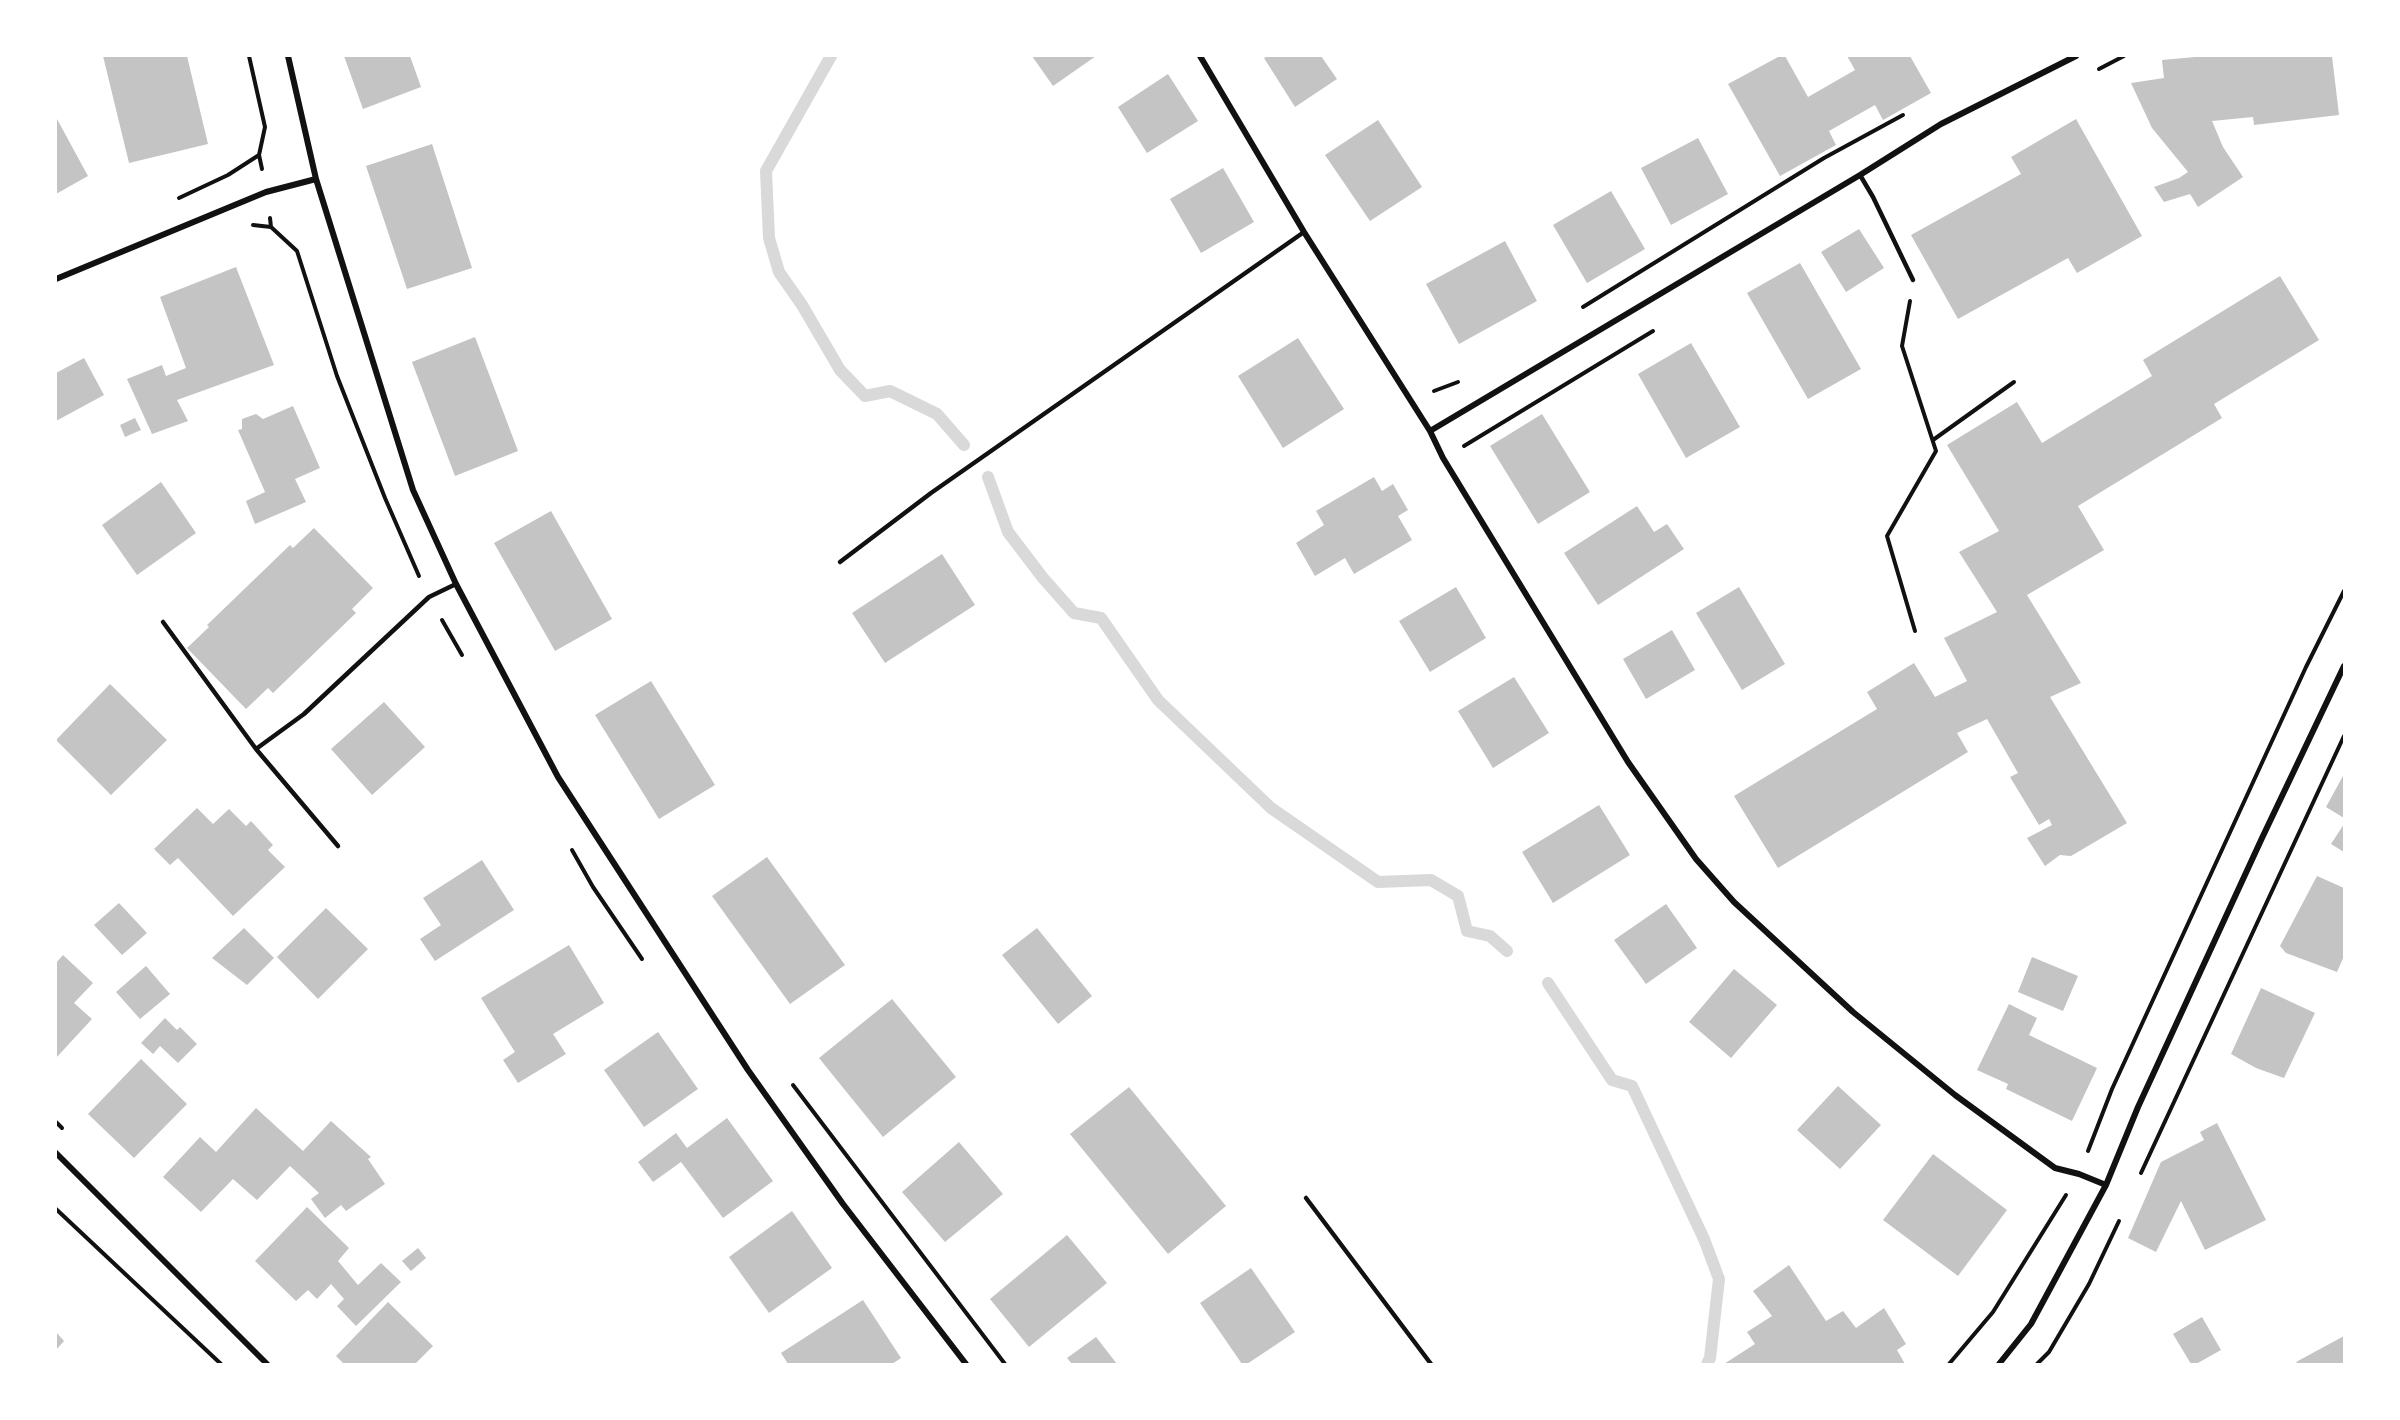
<!DOCTYPE html>
<html>
<head>
<meta charset="utf-8">
<style>
  body { margin:0 }
  #map { position:relative; width:2400px; height:1420px; overflow:hidden; background:#fff; font-family:Arial,sans-serif }
  canvas { display:block }
  .frame { position:absolute; inset:0; border:57px solid #fff; pointer-events:none }
</style>
</head>
<body>
<div id="map">
<canvas width="2400" height="1420"></canvas>
<div class="frame"></div>
</div>
<script>
const ctx = document.querySelector('canvas').getContext('2d');
ctx.lineJoin = 'round';
const toPath = rows => new Path2D(rows.map(r => 'M' + r).join(''));
function strokePath(path, color, width, dash) { ctx.strokeStyle = color; ctx.lineWidth = width; ctx.lineCap = dash ? 'butt' : 'round'; ctx.setLineDash(dash || []); ctx.stroke(path); }
function fill(path, color) { ctx.fillStyle = color; ctx.fill(path, 'evenodd'); }
strokePath(toPath([
  [831,56,766,171,769,238,779,272,802,305,840,370,865,396,890,391,937,414,964,445],
  [988,477,1008,532,1043,578,1074,613,1101,618,1158,700,1271,808,1378,882,1431,880,1458,896,1467,931,1490,936,1507,951],
  [1548,983,1612,1080,1632,1086,1704,1239,1719,1279,1710,1358,1707,1364]
]), '#d9d9d9', 12);
fill(toPath([
  [103,56,187,56,208,144,129,163],
  [344,56,410,56,421,87,363,109],
  [1032,56,1096,56,1053,86],
  [1268,56,1321,56,1337,79,1295,107,1264,58],
  [1780,56,1785,56,1808,97,1855,70,1847,56,1910,56,1931,93,1883,120,1875,105,1829,131,1836,145,1780,176,1728,84],
  [2206,56,2332,56,2339,115,2254,125,2253,117,2212,121,2223,147,2243,177,2198,207,2190,194,2164,202,2154,187,2179,178,2188,172,2152,128,2131,83,2164,78,2162,60],
  [1168,74,1198,121,1147,153,1118,107],
  [57,119,88,176,56,194,56,120],
  [2076,119,2142,236,2077,273,2068,258,1958,319,1911,235,2021,174,2011,157],
  [1378,120,1422,187,1370,221,1325,155],
  [1698,138,1728,194,1671,225,1641,168],
  [432,144,472,268,407,289,366,166],
  [1223,168,1254,222,1201,253,1170,199],
  [1611,191,1645,249,1587,283,1553,225],
  [1859,229,1884,268,1846,292,1821,252],
  [1505,241,1537,301,1459,344,1426,284],
  [1800,263,1861,369,1808,399,1747,293],
  [236,267,274,365,177,400,188,421,152,434,127,379,162,365,166,376,186,368,160,297],
  [2280,276,2319,340,2214,404,2222,418,2078,506,2104,550,2027,595,2081,683,2050,697,2127,823,2071,856,2060,855,2045,866,2027,838,2052,825,2049,819,2039,825,2010,777,2018,773,1987,719,1957,733,1968,752,1778,868,1734,796,1877,709,1867,692,1914,663,1935,697,1967,681,1944,638,1997,612,1959,552,1999,531,1947,445,2017,402,2042,443,2152,376,2143,360],
  [475,337,518,451,455,476,412,362],
  [1298,338,1344,409,1283,448,1238,376],
  [1691,343,1740,427,1686,458,1638,374],
  [84,358,104,395,56,421,56,373],
  [293,406,320,468,295,479,306,502,255,524,246,501,265,492,238,430,242,429,242,419,256,414,263,419],
  [1542,414,1590,492,1538,524,1490,446],
  [135,418,141,430,125,437,120,425],
  [1374,477,1382,491,1393,484,1408,510,1398,516,1412,540,1354,574,1345,558,1315,576,1296,543,1324,525,1316,511],
  [161,482,196,533,137,575,102,525],
  [1637,506,1654,532,1667,524,1684,549,1598,605,1564,553],
  [551,511,612,619,555,651,494,543],
  [314,528,373,588,352,609,356,613,273,693,268,688,246,709,187,648,209,627,207,625,290,545,293,548],
  [942,554,975,605,885,663,852,613],
  [1456,587,1486,638,1430,672,1399,621],
  [1739,587,1785,664,1742,690,1696,613],
  [1672,630,1695,670,1646,699,1623,659],
  [1514,677,1549,733,1493,768,1458,711],
  [651,681,715,785,659,819,595,715],
  [110,684,167,740,111,795,56,740],
  [384,702,425,747,372,795,331,749],
  [2344,774,2344,818,2326,807],
  [1599,805,1630,855,1553,903,1522,852],
  [197,808,213,824,229,809,246,826,251,821,273,845,268,850,285,867,233,916,178,858,170,865,154,849],
  [2344,824,2344,852,2331,844],
  [767,857,845,965,790,1004,712,896],
  [482,860,514,910,435,961,420,939,441,925,423,898],
  [2317,876,2344,888,2344,956,2337,972,2286,953,2280,946],
  [119,903,147,933,122,955,94,925],
  [1666,904,1697,948,1646,984,1614,940],
  [326,908,368,949,318,999,277,957],
  [244,928,274,958,247,985,212,958],
  [1037,928,1092,996,1058,1024,1002,955],
  [569,945,604,1003,553,1034,566,1054,518,1083,503,1060,515,1052,481,998],
  [63,955,93,983,74,1003,92,1019,56,1058,56,963],
  [2032,957,2078,976,2063,1011,2018,992],
  [146,966,170,994,140,1019,116,992],
  [1734,969,1777,1005,1731,1058,1689,1022],
  [2261,988,2315,1013,2284,1078,2256,1068,2231,1054],
  [892,999,956,1077,883,1137,819,1058],
  [2009,1004,2037,1018,2029,1035,2097,1068,2072,1121,2006,1089,2008,1084,1977,1070],
  [165,1018,177,1030,180,1027,197,1044,178,1063,160,1046,153,1054,141,1043],
  [658,1032,698,1089,644,1127,604,1070],
  [141,1059,187,1104,134,1158,88,1114],
  [1838,1086,1881,1125,1840,1169,1797,1130],
  [1129,1087,1226,1206,1168,1254,1070,1134],
  [256,1108,303,1151,331,1121,371,1157,368,1159,385,1184,346,1211,341,1205,325,1218,311,1199,319,1193,290,1166,257,1200,233,1179,201,1212,163,1177,200,1137,216,1152],
  [727,1118,773,1181,723,1218,681,1162,653,1182,638,1162,676,1133,687,1148],
  [2217,1123,2266,1220,2205,1250,2181,1201,2156,1252,2128,1238,2161,1162,2204,1140,2200,1132],
  [959,1142,1003,1194,945,1242,902,1192],
  [1933,1154,2007,1210,1958,1276,1883,1220],
  [307,1207,349,1248,338,1261,358,1285,381,1263,401,1282,356,1326,337,1306,344,1299,331,1284,317,1299,308,1290,296,1301,255,1261],
  [792,1211,832,1268,769,1313,729,1257],
  [1067,1235,1107,1283,1029,1347,990,1299],
  [418,1248,426,1258,411,1271,402,1261],
  [1789,1265,1826,1321,1843,1311,1856,1328,1884,1308,1906,1344,1897,1350,1905,1364,1724,1364,1755,1344,1747,1332,1772,1316,1753,1291],
  [1251,1268,1295,1332,1247,1364,1242,1364,1200,1303],
  [863,1300,901,1358,892,1364,788,1364,781,1353],
  [388,1302,433,1346,415,1364,344,1364,336,1356],
  [2202,1317,2221,1350,2196,1364,2191,1364,2173,1334],
  [56,1332,64,1341,56,1350],
  [2344,1336,2344,1364,2299,1364,2296,1362],
  [1096,1337,1117,1364,1072,1364,1067,1358]
]), '#c4c4c4');
strokePath(toPath([
  [249,56,265,127,259,155,262,169],
  [2099,69,2124,56],
  [179,198,228,175,259,155],
  [270,218,271,227,297,251,337,376,385,498,419,576],
  [253,225,271,227],
  [1910,301,1902,346,1936,451,1887,536,1915,631],
  [1583,307,1824,158,1903,115],
  [1434,391,1458,382],
  [1933,440,2014,382],
  [1464,446,1653,331],
  [442,620,462,655],
  [572,850,593,887,642,959],
  [793,1085,1005,1364],
  [56,1122,62,1128],
  [2088,1151,2112,1089,2306,667,2344,591],
  [2141,1173,2344,736],
  [56,1209,221,1364],
  [1949,1364,1993,1312,2066,1195],
  [2037,1364,2049,1352,2089,1284,2119,1221]
]), '#111', 4);
strokePath(toPath([
  [1860,175,1873,197,1913,280],
  [840,562,931,493,1304,232],
  [163,622,256,749,338,846],
  [256,749,304,714,429,597,456,584],
  [1306,1198,1431,1364]
]), '#111', 4.5);
strokePath(toPath([
  [288,56,316,179,413,490,456,584,558,777,748,1070,843,1204,966,1364],
  [1200,56,1304,232,1430,431,1443,458,1628,762,1696,859,1734,902,1853,1012,1955,1095,2055,1168,2079,1174,2106,1185],
  [56,279,266,192,316,179],
  [1430,431,1860,175,1941,124,2076,56],
  [56,1153,267,1364],
  [1999,1364,2031,1324,2106,1185,2138,1107,2262,838,2344,666]
]), '#111', 6);
</script>
</body>
</html>
